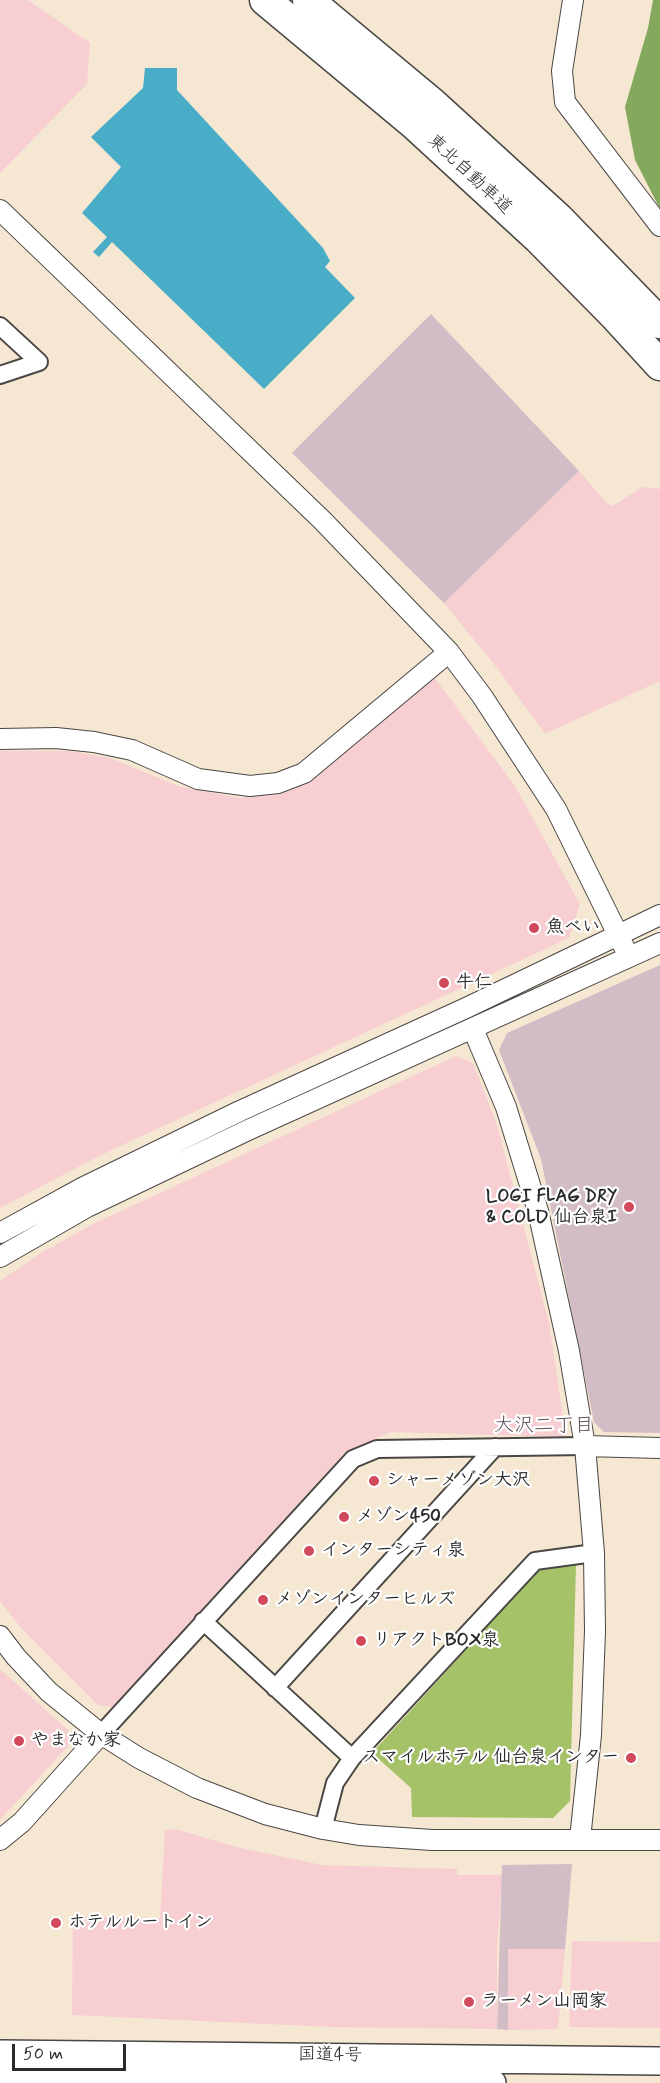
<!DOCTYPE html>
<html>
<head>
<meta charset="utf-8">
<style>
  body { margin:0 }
  #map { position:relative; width:660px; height:2083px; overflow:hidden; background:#f5e7d1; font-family:Mynerve,sans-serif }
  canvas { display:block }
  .scale { position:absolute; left:12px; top:2044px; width:114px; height:27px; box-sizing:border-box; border:3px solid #2b2b2b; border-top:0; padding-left:8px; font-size:18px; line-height:21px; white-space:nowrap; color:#2b2b2b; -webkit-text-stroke:4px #fff; paint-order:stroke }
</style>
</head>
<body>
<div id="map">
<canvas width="660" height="2083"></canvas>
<div class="scale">50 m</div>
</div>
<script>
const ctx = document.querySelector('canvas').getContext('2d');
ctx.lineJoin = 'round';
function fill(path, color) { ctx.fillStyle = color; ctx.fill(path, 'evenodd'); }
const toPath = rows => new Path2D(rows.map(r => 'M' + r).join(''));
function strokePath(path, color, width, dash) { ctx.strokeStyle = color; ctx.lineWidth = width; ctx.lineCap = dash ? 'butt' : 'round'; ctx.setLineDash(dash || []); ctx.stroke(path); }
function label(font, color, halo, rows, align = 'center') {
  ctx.font = font + ' Mynerve,"Klee One",sans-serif'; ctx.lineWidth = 4.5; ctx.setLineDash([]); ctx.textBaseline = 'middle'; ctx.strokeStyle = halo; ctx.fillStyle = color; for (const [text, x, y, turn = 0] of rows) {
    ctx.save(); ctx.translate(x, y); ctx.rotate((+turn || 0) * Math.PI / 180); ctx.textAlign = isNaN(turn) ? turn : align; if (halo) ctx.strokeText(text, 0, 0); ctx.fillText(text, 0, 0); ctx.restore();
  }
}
fill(toPath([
  [0,0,28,0,90,43,87,84,0,173],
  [579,471,607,503,613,506,642,487,660,489,660,681,545,734,497,668,444,603],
  [434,677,515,786,580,904,569,938,101,1155,0,1208,0,751,70,751,110,758,178,786,239,798,283,791,324,771],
  [456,1056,473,1063,497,1125,549,1323,566,1437,390,1432,345,1452,113,1707,98,1705,22,1629,0,1601,0,1281,44,1251,95,1223],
  [0,1669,68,1730,69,1745,0,1820],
  [176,1829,236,1847,322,1865,457,1869,457,1875,502,1875,497,1949,497,2029,331,2027,72,2015,73,1916,160,1918,165,1830],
  [572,1941,660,1942,660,2028,569,2027],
  [508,1948,565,1949,558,2029,508,2030]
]), '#f7cfd3');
fill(toPath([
  [431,314,579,471,444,603,292,453],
  [660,965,660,1433,604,1432,594,1422,541,1159,499,1050,507,1033],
  [572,1864,565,1949,508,1949,508,2030,497,2029,502,1865]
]), '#d2bdc7');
fill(toPath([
  [576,1564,570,1801,553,1818,412,1817,411,1788,372,1753,543,1565]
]), '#a6c269');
fill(toPath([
  [653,0,660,0,660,209,635,160,625,107,648,28]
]), '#84a85d');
fill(toPath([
  [145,68,177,68,177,90,323,248,330,261,325,267,355,298,264,389,112,242,99,257,93,252,107,237,82,213,121,167,91,137,143,88]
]), '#49adc8');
const minor = toPath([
  [0,326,39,362,0,375],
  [203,1621,352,1758],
  [275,1688,495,1447],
  [101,1734,353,1459,377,1449,585,1446],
  [323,1829,335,1783,352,1758,535,1561,594,1553]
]);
const tertiary = toPath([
  [573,0,562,71,565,102,660,226],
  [0,210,323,521,449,652,482,696,556,809,629,957],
  [0,739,56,738,94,742,132,750,198,779,250,786,278,783,304,773,449,652],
  [473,1029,506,1107,538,1211,569,1351,585,1446,594,1553,595,1631,591,1735,580,1839],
  [0,1233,82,1188,240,1111,466,1008,660,915],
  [0,1257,87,1207,248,1130,660,943],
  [585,1446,660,1448],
  [0,1636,16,1657,49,1692,101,1734,139,1758,197,1788,265,1814,323,1829,359,1835,432,1840,660,1840],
  [0,1840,22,1822,101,1734]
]);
const trunk = toPath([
  [0,2054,660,2061],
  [0,2074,98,2074,492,2083]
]);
const motorway = toPath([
  [265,0,414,124,538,238,616,317,660,365],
  [308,0,432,103,558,218,660,323]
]);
strokePath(minor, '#494744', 20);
strokePath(tertiary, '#494744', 22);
strokePath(trunk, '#494744', 30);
strokePath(motorway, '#494744', 33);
strokePath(minor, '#fff', 16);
strokePath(tertiary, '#fff', 20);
strokePath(trunk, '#fff', 27);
strokePath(motorway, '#fff', 30);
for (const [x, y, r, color] of [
  [534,928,6,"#d1495b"],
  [444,983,6,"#d1495b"],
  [629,1207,6,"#d1495b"],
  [374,1481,6,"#d1495b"],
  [344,1517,6,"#d1495b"],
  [309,1551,6,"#d1495b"],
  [263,1600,6,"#d1495b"],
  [361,1641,6,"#d1495b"],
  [19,1741,6,"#d1495b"],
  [631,1758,6,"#d1495b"],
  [56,1923,6,"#d1495b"],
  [469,2002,6,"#d1495b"]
]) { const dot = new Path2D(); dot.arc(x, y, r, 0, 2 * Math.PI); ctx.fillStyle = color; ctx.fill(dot); strokePath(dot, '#fff', 2); }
label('18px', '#2b2b2b', '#fff', [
  ["東北自動車道",469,175,43],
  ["国道4号",330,2056,1]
]);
label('bold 18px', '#2b2b2b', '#fff', [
  ["魚べい",546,928],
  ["牛仁",456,983],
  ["LOGI FLAG DRY",617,1197,"right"],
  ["& COLD 仙台泉I",617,1218,"right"],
  ["シャーメゾン大沢",386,1481],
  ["メゾン450",356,1517],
  ["インターシティ泉",321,1551],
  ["メゾンインターヒルズ",275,1600],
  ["リアクトBOX泉",373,1641],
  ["やまなか家",31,1741],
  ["スマイルホテル 仙台泉インター",619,1758,"right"],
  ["ホテルルートイン",68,1923],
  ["ラーメン山岡家",481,2002]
], 'left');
label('20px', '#65525a', '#fff', [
  ["大沢二丁目",544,1427]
]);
</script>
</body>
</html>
